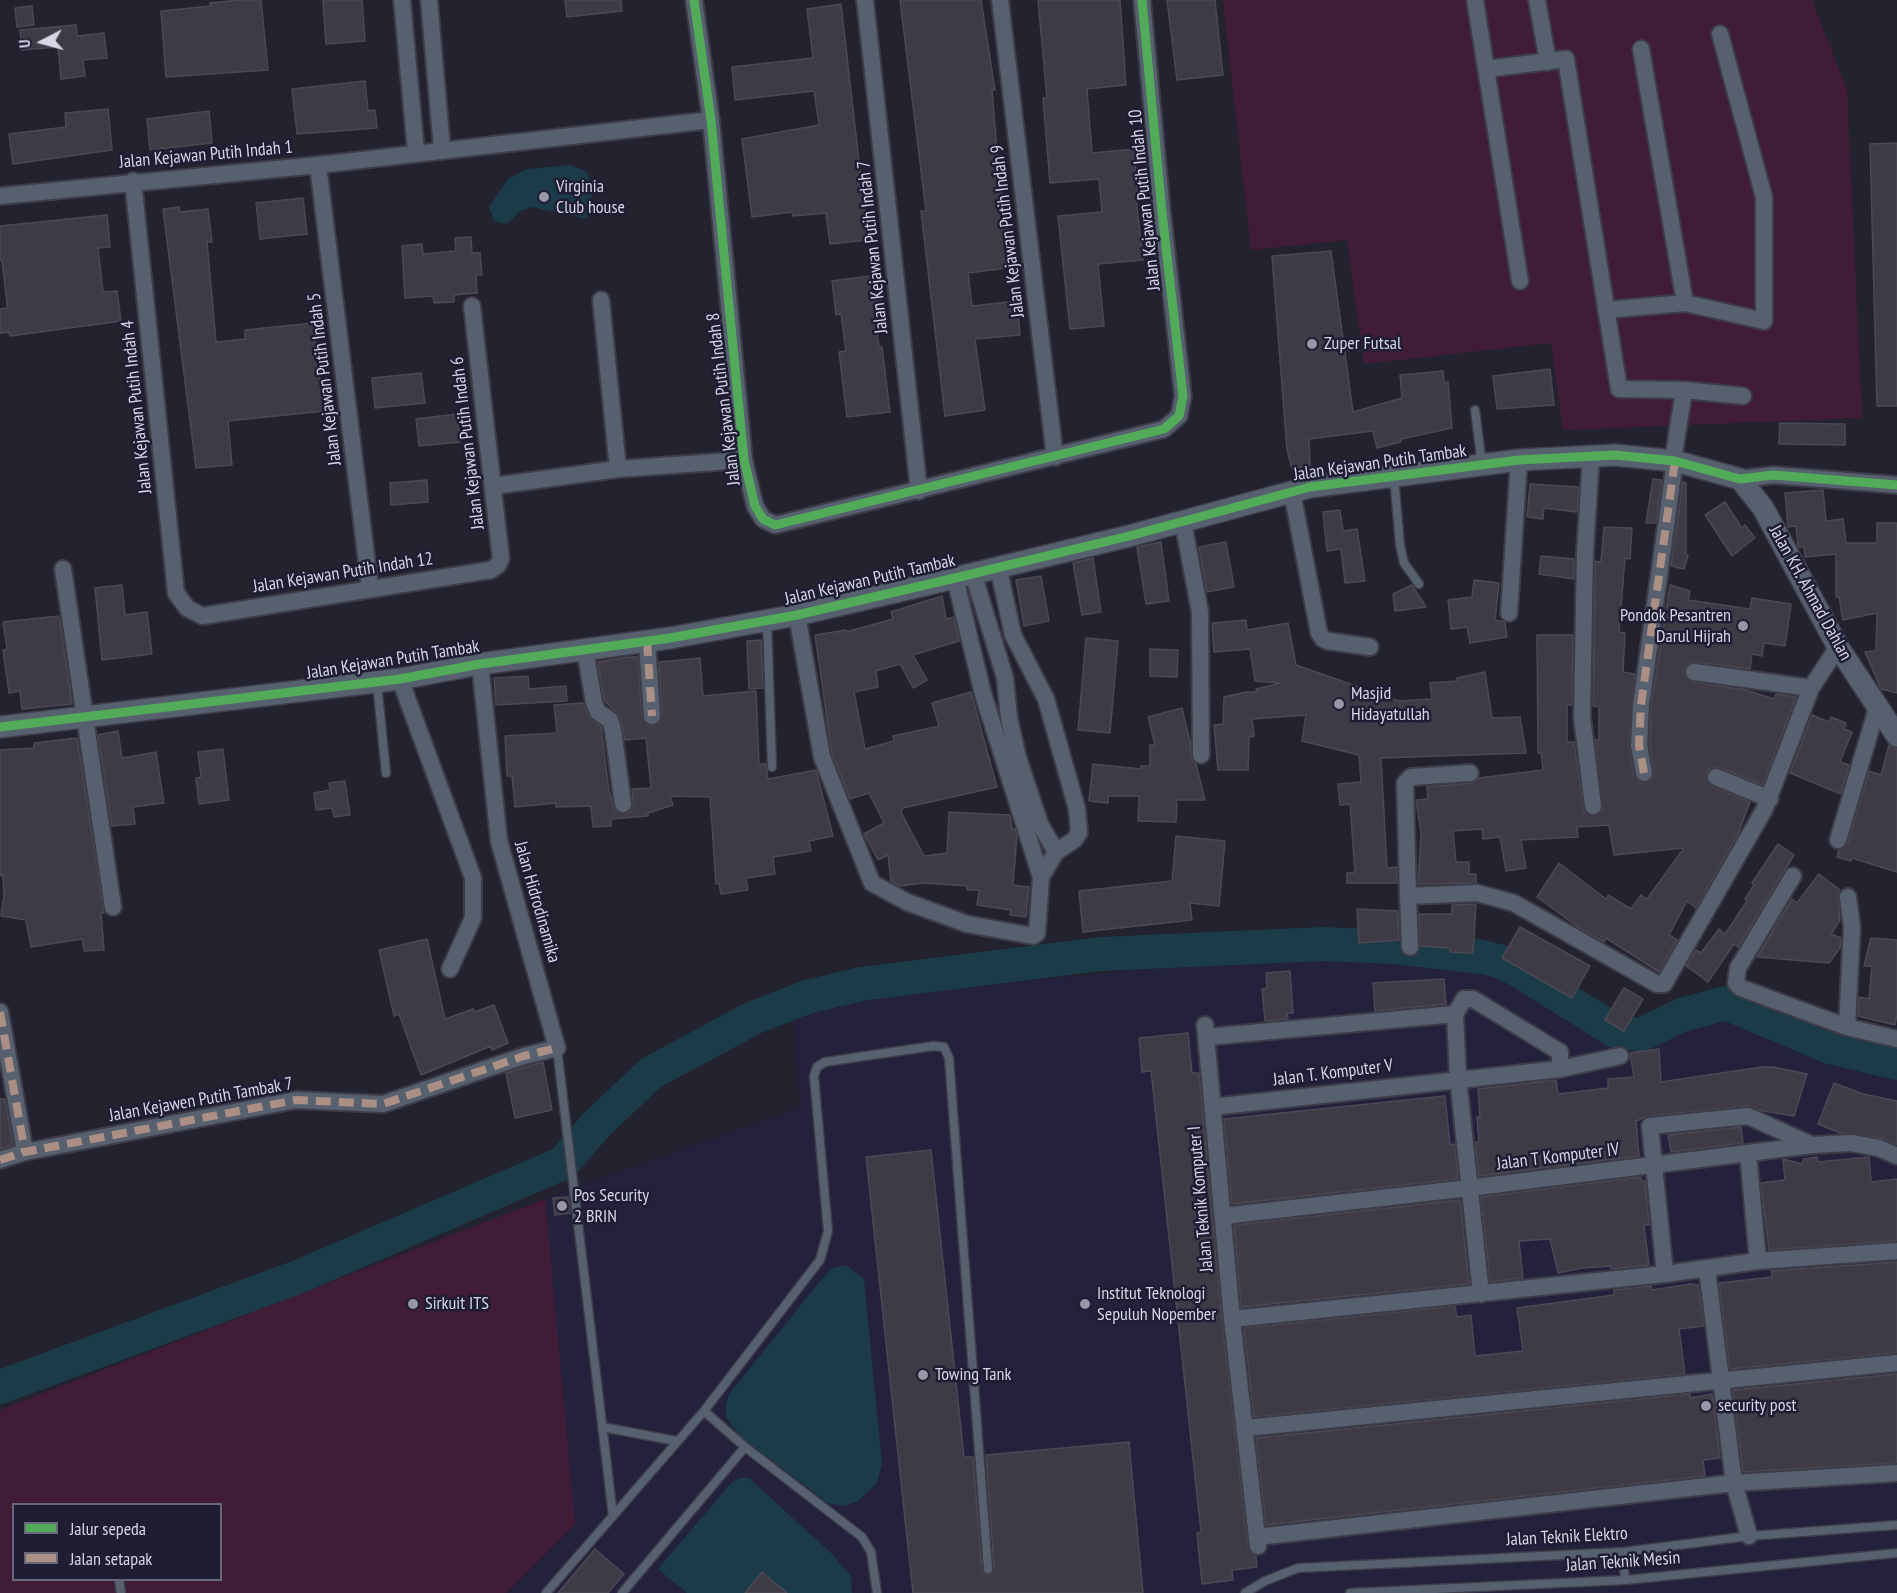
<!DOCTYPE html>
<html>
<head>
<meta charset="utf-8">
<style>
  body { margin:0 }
  #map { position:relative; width:1897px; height:1593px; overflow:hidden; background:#23222f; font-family:"PT Sans Narrow",sans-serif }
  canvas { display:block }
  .legend { position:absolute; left:12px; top:1503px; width:210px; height:78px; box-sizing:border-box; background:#1e1d34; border:2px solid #68677b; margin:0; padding:8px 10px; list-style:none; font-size:18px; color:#d6d6e6 }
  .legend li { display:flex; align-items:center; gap:12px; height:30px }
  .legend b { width:30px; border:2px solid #68677b }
  .north { position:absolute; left:12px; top:12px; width:60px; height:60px; -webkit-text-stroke:4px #1e1d34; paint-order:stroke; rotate:264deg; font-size:16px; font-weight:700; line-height:24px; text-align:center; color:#d6d6e6 }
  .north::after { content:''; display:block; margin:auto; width:21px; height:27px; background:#d6d6e6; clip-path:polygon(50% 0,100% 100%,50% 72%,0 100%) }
</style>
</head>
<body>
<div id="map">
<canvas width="1897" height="1593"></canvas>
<ul class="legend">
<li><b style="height:8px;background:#51ab58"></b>Jalur sepeda</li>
<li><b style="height:8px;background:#ac8f84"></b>Jalan setapak</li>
</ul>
<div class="north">U</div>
</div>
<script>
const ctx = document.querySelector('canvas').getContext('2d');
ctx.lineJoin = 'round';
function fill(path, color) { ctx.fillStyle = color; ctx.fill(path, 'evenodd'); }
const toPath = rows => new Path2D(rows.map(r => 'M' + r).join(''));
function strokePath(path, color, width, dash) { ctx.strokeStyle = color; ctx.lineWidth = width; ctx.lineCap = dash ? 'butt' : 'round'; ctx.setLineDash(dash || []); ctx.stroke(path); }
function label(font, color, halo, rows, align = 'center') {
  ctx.font = font + ' "PT Sans Narrow",sans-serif'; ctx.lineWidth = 5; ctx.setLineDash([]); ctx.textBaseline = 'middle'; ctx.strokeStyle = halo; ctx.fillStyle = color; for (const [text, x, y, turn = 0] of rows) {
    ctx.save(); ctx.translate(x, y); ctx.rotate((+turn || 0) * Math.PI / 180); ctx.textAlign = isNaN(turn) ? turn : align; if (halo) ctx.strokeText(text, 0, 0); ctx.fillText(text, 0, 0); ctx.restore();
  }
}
fill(toPath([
  [1388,957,1498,970,1632,1045,1720,1018,1897,1071,1897,1593,0,1593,0,1410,573,1188,801,1107,792,1006,1143,969],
  [14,1504,220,1504,220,1580,14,1580]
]), '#23213c');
fill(toPath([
  [1223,0,1812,0,1847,90,1862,418,1563,430,1551,343,1364,364,1347,240,1251,250],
  [545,1199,575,1524,506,1593,0,1593,0,1410],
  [14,1504,220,1504,220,1580,14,1580]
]), '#411c36');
fill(toPath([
  [570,165,586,171,594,188,587,219,533,207,520,211,507,224,494,221,489,207,508,179,527,169],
  [846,1265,864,1279,882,1464,877,1483,871,1489,857,1502,843,1506,828,1503,742,1438,726,1418,726,1404,730,1393,820,1281,833,1268],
  [740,1478,749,1478,832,1554,851,1576,852,1593,787,1593,762,1572,745,1593,687,1593,658,1569,731,1483]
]), '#1b3b48');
strokePath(toPath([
  [0,1387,298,1277,563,1163,597,1124,651,1073,753,1018,807,997,861,984,1101,954,1323,944,1395,947,1482,957,1499,961,1518,970,1617,1032,1640,1035,1682,1015,1726,1003,1830,1047,1897,1063]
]), '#1b3b48', 34);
const building = toPath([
  [239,0,261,0,268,70,166,77,161,11,211,6,210,3,239,0],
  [323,0,362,0,365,41,326,44,323,0],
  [565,0,621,0,622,11,567,17,565,0],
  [900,0,981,0,995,90,992,90,998,162,1014,267,968,273,972,306,1017,301,1020,335,975,339,985,410,945,416,921,211,926,211,900,0],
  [1038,0,1120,0,1126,85,1087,89,1092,153,1134,149,1138,198,1136,198,1143,260,1098,264,1104,326,1070,329,1058,216,1102,212,1099,179,1050,183,1043,98,1047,98,1038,0],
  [1167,0,1215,0,1223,75,1177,80,1167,0],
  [841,4,868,240,830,244,826,213,793,216,792,212,752,217,742,139,819,125,814,91,735,100,732,67,813,58,807,9,841,4],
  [32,6,34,25,17,27,15,8,32,6],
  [76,25,77,36,104,33,107,58,83,60,85,76,61,79,58,47,22,50,20,30,76,25],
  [365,81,368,111,375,110,377,128,297,134,292,89,365,81],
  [108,109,112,150,13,164,9,134,66,127,65,113,108,109],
  [209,111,212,143,150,150,147,119,209,111],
  [1897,143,1897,406,1877,406,1870,144,1897,143],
  [303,198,307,234,260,239,256,203,303,198],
  [179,207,180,212,208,209,212,242,207,242,216,342,245,339,245,330,313,323,324,411,228,421,232,465,196,468,163,209,179,207],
  [107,215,110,247,98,248,103,292,117,291,121,321,10,336,9,332,0,333,0,309,7,308,7,303,2,260,0,260,0,226,107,215],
  [471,237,472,253,480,253,482,275,476,275,477,293,454,295,454,302,434,303,433,296,405,298,402,246,422,244,423,254,456,251,455,238,471,237],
  [1331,251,1353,412,1402,398,1400,375,1443,371,1444,383,1448,382,1452,428,1401,439,1401,442,1377,448,1373,431,1309,439,1310,466,1292,468,1287,450,1272,256,1331,251],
  [878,275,882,309,874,310,879,347,882,347,890,412,847,417,839,352,846,351,841,314,836,315,832,281,878,275],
  [1550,369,1554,405,1497,409,1493,376,1550,369],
  [421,373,425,403,375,408,372,378,421,373],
  [457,414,460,442,419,446,416,419,457,414],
  [1780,423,1845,424,1845,445,1779,444,1780,423],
  [1653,479,1662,480,1656,523,1646,523,1653,479],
  [427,480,428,502,391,505,390,483,427,480],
  [1683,482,1686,483,1686,554,1688,555,1684,569,1671,566,1683,482],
  [1530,484,1579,487,1577,512,1544,508,1543,519,1527,517,1530,484],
  [1823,490,1826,521,1843,519,1846,543,1877,543,1877,523,1897,523,1897,693,1881,689,1865,652,1876,651,1877,613,1843,620,1839,597,1836,597,1836,554,1805,557,1804,547,1798,547,1796,526,1788,527,1785,493,1823,490],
  [1725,502,1742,528,1745,525,1755,538,1732,556,1705,515,1725,502],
  [1340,510,1343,531,1357,529,1365,581,1345,583,1341,549,1327,551,1323,512,1340,510],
  [1604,527,1632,528,1630,559,1625,558,1619,632,1625,633,1623,672,1635,674,1629,745,1634,775,1640,783,1650,781,1654,776,1650,744,1651,706,1670,585,1690,591,1688,600,1750,609,1752,598,1791,604,1785,646,1764,643,1762,656,1752,654,1750,669,1695,662,1690,663,1684,670,1685,676,1693,682,1746,690,1774,699,1776,694,1796,697,1763,785,1719,767,1710,768,1707,773,1706,779,1712,786,1750,802,1738,834,1696,908,1687,901,1669,935,1677,940,1659,972,1606,938,1604,942,1579,928,1537,897,1559,863,1606,899,1608,895,1631,909,1641,895,1647,899,1684,848,1614,855,1609,825,1577,827,1578,837,1521,840,1526,868,1506,871,1500,837,1483,839,1482,829,1453,831,1456,862,1469,862,1469,874,1476,874,1476,883,1418,884,1421,833,1416,800,1428,799,1427,787,1471,783,1479,778,1543,770,1541,753,1538,753,1537,635,1573,635,1572,705,1567,705,1567,742,1574,742,1584,812,1594,816,1602,811,1595,740,1599,740,1599,707,1593,706,1595,561,1601,562,1604,527],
  [1161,542,1169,601,1146,604,1137,547,1161,542],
  [1226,542,1234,587,1207,592,1199,547,1226,542],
  [1541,556,1574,559,1574,579,1539,574,1541,556],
  [1093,558,1101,612,1082,615,1073,563,1093,558],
  [1041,576,1049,621,1024,626,1016,580,1041,576],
  [1474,580,1499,583,1495,620,1505,622,1507,637,1470,643,1467,627,1451,629,1448,600,1472,597,1474,580],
  [122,585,125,615,147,612,152,654,102,660,95,588,122,585],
  [1412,585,1426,607,1395,611,1393,594,1412,585],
  [942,596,946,619,954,617,959,641,913,655,927,680,913,688,900,664,876,671,878,687,854,692,865,749,894,741,893,736,939,726,932,703,971,692,997,787,903,808,901,812,924,856,947,853,949,812,1010,815,1012,829,1015,829,1017,835,1013,885,1029,887,1026,917,1010,915,1011,910,977,905,979,890,967,890,967,886,923,883,899,886,891,881,888,855,878,860,864,834,884,823,869,793,850,799,832,754,815,635,846,630,846,632,893,619,891,612,942,596],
  [59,616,72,704,22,709,20,691,9,693,3,650,7,649,3,622,59,616],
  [1246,620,1247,630,1288,623,1296,665,1399,701,1432,699,1430,683,1458,681,1457,678,1485,672,1492,718,1520,717,1526,753,1381,758,1387,868,1397,867,1397,883,1347,883,1347,873,1355,872,1350,804,1340,805,1338,784,1361,782,1359,755,1302,741,1306,715,1252,719,1254,736,1249,737,1248,770,1218,770,1214,725,1223,724,1224,697,1246,692,1257,692,1256,689,1281,683,1255,681,1250,649,1214,652,1212,623,1246,620],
  [1086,638,1118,641,1110,733,1078,730,1086,638],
  [761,640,763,688,749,689,747,641,761,640],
  [1150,649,1178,650,1177,677,1150,676,1150,649],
  [627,657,638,657,642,717,648,726,658,724,662,716,659,662,700,658,703,696,756,691,759,764,766,764,768,779,816,770,833,836,809,841,811,851,773,857,775,874,746,878,748,890,721,894,719,883,716,884,710,797,670,796,673,805,648,813,648,816,611,819,611,826,593,827,591,806,556,807,556,803,515,807,512,776,507,776,505,736,557,733,554,705,583,703,589,717,601,727,609,791,615,811,624,814,630,812,633,803,632,789,651,788,646,738,625,740,620,716,604,700,598,662,627,657],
  [528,676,529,689,566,686,567,701,496,705,494,678,528,676],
  [1182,708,1190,742,1191,756,1196,764,1205,800,1177,800,1176,822,1138,821,1139,796,1108,796,1108,803,1089,801,1093,764,1141,769,1141,766,1150,766,1150,745,1155,745,1148,717,1182,708],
  [1812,715,1829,722,1831,717,1846,723,1844,729,1852,732,1840,762,1849,765,1841,794,1790,773,1812,715],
  [118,731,122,758,156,752,164,803,133,807,135,824,112,826,98,735,118,731],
  [77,738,104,913,101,913,104,950,84,951,82,939,31,947,26,920,1,916,4,895,3,875,0,876,0,750,34,748,34,743,77,738],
  [1889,745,1897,749,1897,872,1852,858,1851,861,1837,857,1839,850,1848,843,1869,771,1881,775,1889,745],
  [223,749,229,800,199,804,196,778,201,777,198,752,223,749],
  [345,781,350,815,334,817,332,808,316,810,314,793,330,790,329,783,345,781],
  [1176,836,1225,841,1219,906,1190,903,1192,920,1083,932,1079,891,1172,881,1176,836],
  [1778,844,1794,855,1738,947,1734,944,1708,982,1686,966,1696,950,1701,953,1719,929,1725,934,1747,901,1745,899,1754,885,1752,883,1778,844],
  [1819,874,1840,890,1838,898,1840,920,1831,934,1841,938,1840,948,1829,963,1757,957,1792,899,1797,903,1819,874],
  [1476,904,1473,953,1450,952,1450,948,1420,946,1419,914,1452,914,1452,905,1476,904],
  [1357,909,1398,911,1399,940,1359,943,1357,909],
  [1520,927,1590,966,1572,998,1502,958,1520,927],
  [1871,938,1897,940,1897,1015,1895,1025,1858,1016,1859,997,1869,999,1872,966,1864,966,1871,938],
  [427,939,445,1019,473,1009,474,1012,494,1005,508,1043,492,1050,491,1046,421,1075,399,1014,394,1016,379,950,427,939],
  [1290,971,1293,1013,1287,1013,1288,1019,1265,1021,1262,989,1267,988,1266,973,1290,971],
  [1444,979,1446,1004,1375,1011,1373,983,1444,979],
  [1624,988,1643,999,1624,1031,1605,1020,1624,988],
  [1188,1033,1192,1073,1199,1073,1222,1320,1248,1547,1256,1556,1257,1567,1232,1570,1233,1580,1202,1584,1197,1533,1201,1532,1151,1071,1142,1072,1139,1038,1188,1033],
  [1659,1049,1661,1082,1762,1067,1773,1067,1807,1074,1794,1116,1763,1111,1747,1106,1649,1116,1636,1121,1639,1156,1479,1176,1475,1142,1479,1142,1477,1117,1480,1117,1478,1089,1556,1080,1558,1094,1608,1088,1608,1079,1634,1077,1630,1053,1659,1049],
  [543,1062,552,1110,515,1118,506,1073,543,1062],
  [1834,1083,1863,1094,1897,1101,1897,1145,1881,1138,1840,1133,1818,1124,1834,1083],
  [1445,1096,1450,1145,1455,1144,1458,1179,1232,1204,1224,1119,1445,1096],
  [0,1099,4,1099,6,1104,13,1145,0,1149,0,1099],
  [1741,1127,1743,1143,1671,1152,1668,1135,1741,1127],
  [931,1150,964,1457,973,1457,982,1572,989,1575,994,1569,986,1455,1129,1442,1143,1593,913,1593,866,1157,931,1150],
  [1817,1157,1818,1162,1869,1157,1871,1182,1897,1179,1897,1241,1769,1250,1761,1183,1785,1180,1783,1159,1802,1164,1804,1159,1817,1157],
  [1641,1177,1641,1181,1645,1181,1649,1225,1644,1225,1649,1265,1611,1269,1611,1266,1582,1268,1558,1273,1550,1239,1519,1241,1523,1278,1490,1282,1481,1197,1641,1177],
  [568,1197,570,1213,555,1215,553,1198,568,1197],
  [1460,1200,1469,1284,1241,1307,1234,1225,1460,1200],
  [1897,1262,1897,1353,1730,1369,1719,1283,1772,1277,1771,1271,1897,1262],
  [1691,1284,1698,1285,1704,1326,1679,1329,1685,1374,1254,1417,1244,1328,1455,1306,1457,1317,1471,1315,1475,1356,1523,1351,1517,1308,1614,1295,1614,1290,1651,1286,1652,1290,1691,1284],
  [1897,1374,1897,1463,1743,1472,1733,1390,1897,1374],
  [1690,1394,1690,1398,1712,1394,1720,1458,1703,1460,1705,1476,1266,1525,1256,1438,1690,1394],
  [595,1549,624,1574,608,1593,558,1593,595,1549],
  [762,1572,787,1593,745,1593,762,1572]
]);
fill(building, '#3f3b46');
strokePath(building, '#4c4954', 1.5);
const service = toPath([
  [1475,410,1482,465],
  [1394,477,1400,545,1404,563,1419,584],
  [767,621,772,767],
  [377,683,386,773],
  [557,1048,613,1516],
  [704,1411,745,1447,862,1537,871,1552,877,1593],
  [602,1427,677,1441],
  [1623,1552,1625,1580],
  [119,1580,121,1593],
  [546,1593,704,1411,820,1260,828,1231,814,1076,817,1067,825,1062,933,1046,944,1047,949,1058,988,1569],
  [622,1593,745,1447],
  [1245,1593,1265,1581,1298,1568,1623,1552,1749,1536,1897,1525],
  [1350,1593,1625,1580,1897,1553]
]);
const minor = toPath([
  [402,0,416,152],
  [429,0,442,149],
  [694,0,711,120,744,460,755,506,763,519,775,525,1164,429,1179,416,1183,396,1162,212,1142,0],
  [865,0,919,491],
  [1000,0,1055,457],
  [1475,0,1520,281],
  [1537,0,1548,62],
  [1641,49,1685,303],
  [1486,69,1566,59,1619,389,1684,390],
  [318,165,370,588],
  [133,181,176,593,187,608,202,616,491,570,498,565,501,559,472,306],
  [0,196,318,165,711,120],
  [601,300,618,469],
  [1606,310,1685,303,1764,321,1764,197,1720,34],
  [1591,456,1585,552,1582,717,1593,806],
  [1673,460,1684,390,1743,396],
  [1740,479,1773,475,1897,485],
  [493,486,618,469,744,460],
  [1292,492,1319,633,1323,639,1328,641,1370,647],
  [1183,522,1200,612,1201,755],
  [63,569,113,907],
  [973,573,1005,678,1009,718,1018,758,1040,824,1056,852],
  [955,578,983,694,1041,877],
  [1509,613,1519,460],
  [797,615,822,757,872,883,907,902,967,924,1033,936,1037,933,1041,877,1056,852,1074,840,1079,833,1077,809,1046,699,1013,635,998,566],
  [647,641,652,716],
  [585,649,594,703,598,712,610,720,613,730,623,804],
  [1694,672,1811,688],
  [400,679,473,878,473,918,450,969],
  [1644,773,1639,745,1641,705,1675,461],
  [1716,777,1770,799],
  [1838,840,1877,708],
  [1793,876,1738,968,1736,983,1741,988,1847,1027,1897,1039],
  [1408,896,1405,783,1411,777,1470,773],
  [1410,947,1408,896,1477,893,1514,903,1657,984,1664,984,1764,810,1811,688,1838,647],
  [0,1012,25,1152],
  [1455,1014,1458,1078,1481,1294],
  [1205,1025,1232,1319,1258,1546],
  [1847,1027,1852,927,1848,897],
  [1207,1037,1455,1014],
  [1560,1069,1620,1056],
  [1212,1107,1560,1069,1560,1052,1473,999,1464,999,1455,1014],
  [1748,1153,1758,1261],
  [0,1160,25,1152,296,1100,383,1104,524,1056,557,1048,499,841,480,664],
  [1223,1216,1469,1188,1812,1145,1851,1143,1879,1148,1897,1156],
  [1707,1269,1734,1483,1749,1536],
  [1665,1274,1650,1126,1748,1116,1812,1145],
  [1232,1319,1665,1274,1758,1261,1897,1251],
  [1246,1428,1897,1363],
  [1257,1537,1734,1483,1897,1473]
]);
const tertiary = toPath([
  [0,727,400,679,480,664,670,638,797,615,955,578,1129,536,1310,487,1519,460,1615,455,1675,461,1740,479,1763,508,1838,647,1897,736]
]);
strokePath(service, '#3d3c48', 11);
strokePath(minor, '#3d3c48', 20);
strokePath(tertiary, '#3d3c48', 24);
strokePath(service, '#56606f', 8);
strokePath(minor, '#56606f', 16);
strokePath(tertiary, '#56606f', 21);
strokePath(toPath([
  [647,641,652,716],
  [1644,773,1639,745,1641,705,1675,461],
  [0,1012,25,1152],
  [0,1160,25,1152,296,1100,383,1104,524,1056,557,1048]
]), '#ac8f84', 8, [15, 8]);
strokePath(toPath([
  [694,0,711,120,744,460,755,506,763,519,775,525,1164,429,1179,416,1183,396,1162,212,1142,0],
  [0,727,400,679,480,664,670,638,797,615,955,578,1129,536,1310,487,1519,460,1615,455,1675,461,1740,479,1773,475,1897,485]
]), '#51ab58', 9);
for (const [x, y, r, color] of [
  [544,197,6,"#9797a6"],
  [1312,344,6,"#9797a6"],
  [1743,626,6,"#9797a6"],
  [1339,704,6,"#9797a6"],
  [562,1206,6,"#9797a6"],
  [413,1304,6,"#9797a6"],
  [1085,1304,6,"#9797a6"],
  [923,1375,6,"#9797a6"],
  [1706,1406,6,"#9797a6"]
]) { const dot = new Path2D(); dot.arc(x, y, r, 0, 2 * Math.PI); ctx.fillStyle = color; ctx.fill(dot); strokePath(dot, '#1e1d34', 2); }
label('18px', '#d6d6e6', '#1e1d34', [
  ["Jalan Kejawan Putih Indah 1",206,155,-5],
  ["Jalan Kejawan Putih Indah 10",1145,200,-96],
  ["Jalan Kejawan Putih Indah 9",1008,231,-97],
  ["Jalan Kejawan Putih Indah 7",873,247,-96],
  ["Jalan Kejawan Putih Indah 5",325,379,-97],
  ["Jalan Kejawan Putih Indah 8",724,399,-97],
  ["Jalan Kejawan Putih Indah 4",137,407,-96],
  ["Jalan Kejawan Putih Indah 6",468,443,-97],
  ["Jalan Kejawan Putih Tambak",1380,463,-8],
  ["Jalan Kejawan Putih Indah 12",343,573,-9],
  ["Jalan Kejawan Putih Tambak",870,580,-13],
  ["Jalan KH. Ahmad Dahlan",1810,593,61],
  ["Jalan Kejawan Putih Tambak",393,660,-9],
  ["Jalan Hidrodinamika",537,902,74],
  ["Jalan T. Komputer V",1333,1073,-7],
  ["Jalan Kejawen Putih Tambak 7",201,1100,-10],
  ["Jalan T Komputer IV",1558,1157,-7],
  ["Jalan Teknik Komputer I",1201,1199,-95],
  ["Jalan Teknik Elektro",1567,1537,-3],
  ["Jalan Teknik Mesin",1623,1562,-4]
]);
label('18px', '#d6d6e6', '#1e1d34', [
  ["Virginia",556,187],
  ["Club house",556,208],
  ["Zuper Futsal",1324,344],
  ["Pondok Pesantren",1731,616,"right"],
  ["Darul Hijrah",1731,637,"right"],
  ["Masjid",1351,694],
  ["Hidayatullah",1351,715],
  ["Pos Security",574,1196],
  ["2 BRIN",574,1217],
  ["Institut Teknologi",1097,1294],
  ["Sepuluh Nopember",1097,1315],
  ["Sirkuit ITS",425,1304],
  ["Towing Tank",935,1375],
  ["security post",1718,1406]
], 'left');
</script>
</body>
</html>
